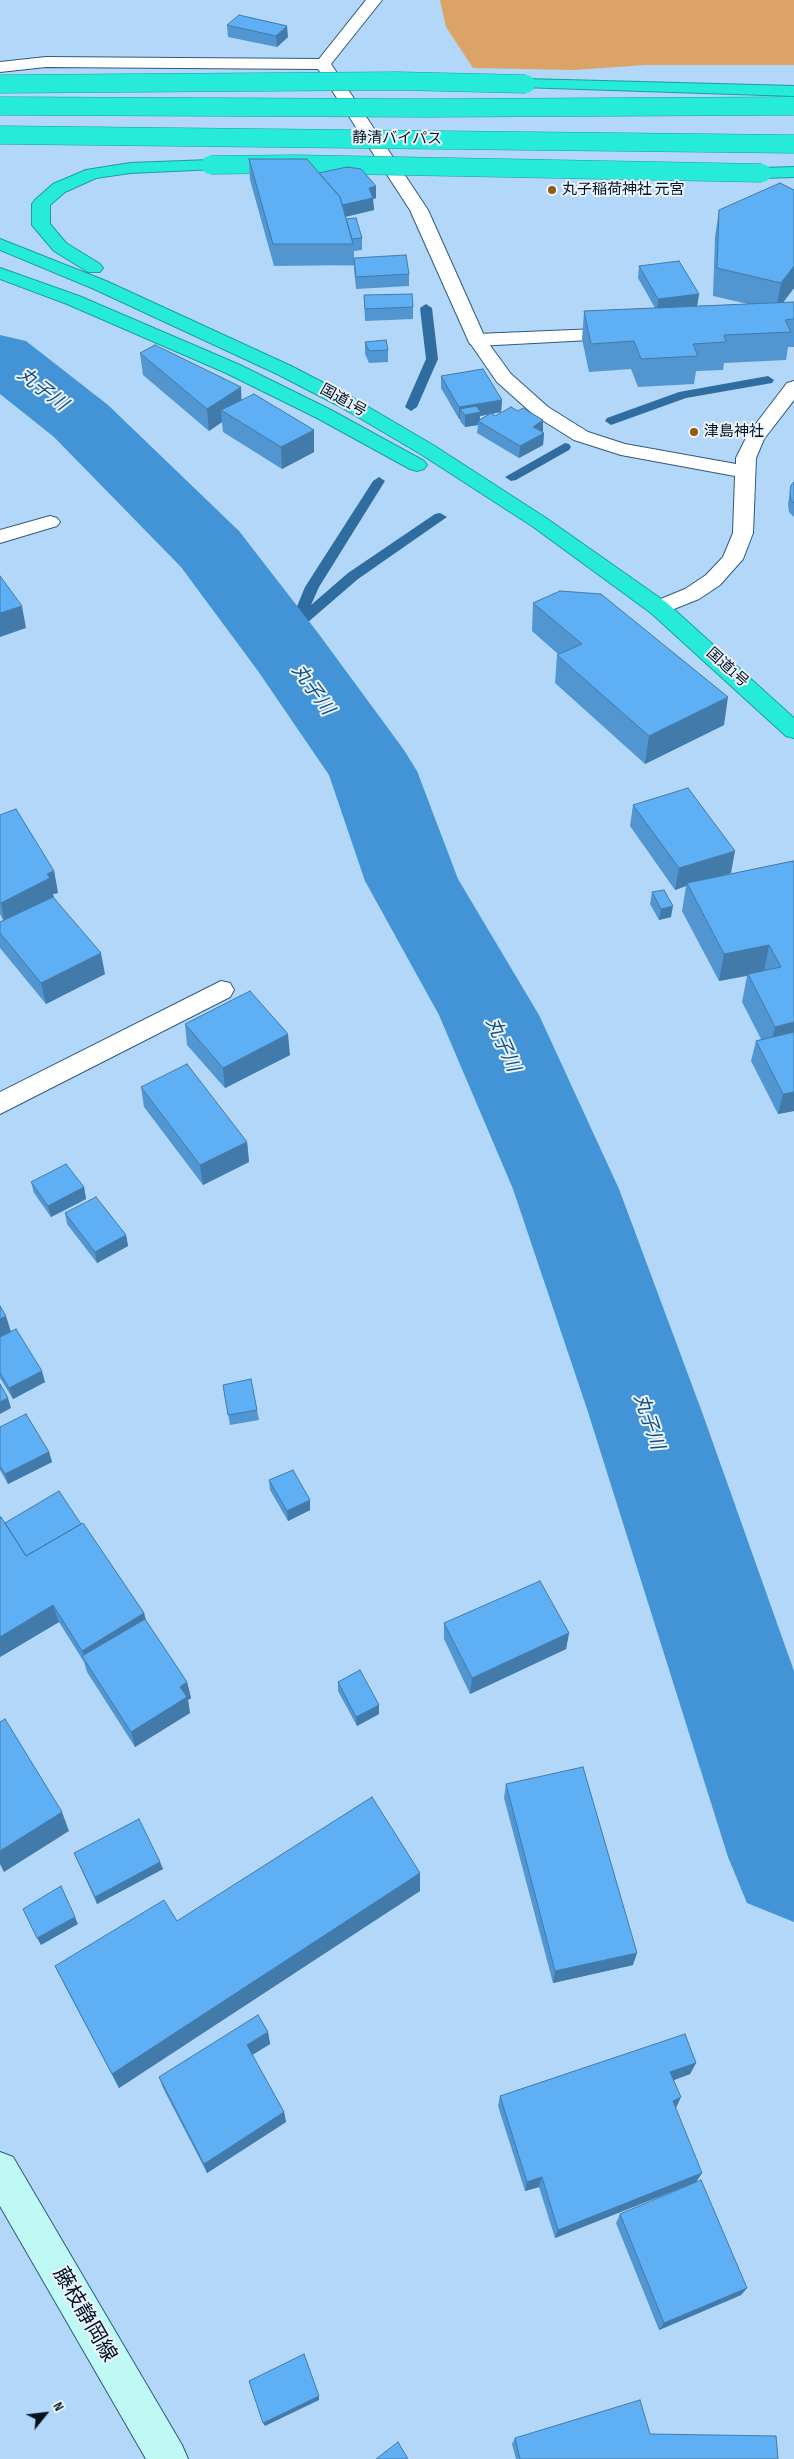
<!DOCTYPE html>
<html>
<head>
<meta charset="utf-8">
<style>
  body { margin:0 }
  #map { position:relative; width:794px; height:2459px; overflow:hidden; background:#b2d7f9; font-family:"Sofia Sans Condensed",sans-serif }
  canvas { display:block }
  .north { position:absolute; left:20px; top:2389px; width:50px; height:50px; -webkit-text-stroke:4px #ebf4fd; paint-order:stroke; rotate:61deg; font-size:14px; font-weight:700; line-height:20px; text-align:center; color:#031221 }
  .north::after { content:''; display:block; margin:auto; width:18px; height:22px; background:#031221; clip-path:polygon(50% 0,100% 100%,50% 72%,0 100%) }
</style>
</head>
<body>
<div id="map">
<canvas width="794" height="2459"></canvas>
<div class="north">N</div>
</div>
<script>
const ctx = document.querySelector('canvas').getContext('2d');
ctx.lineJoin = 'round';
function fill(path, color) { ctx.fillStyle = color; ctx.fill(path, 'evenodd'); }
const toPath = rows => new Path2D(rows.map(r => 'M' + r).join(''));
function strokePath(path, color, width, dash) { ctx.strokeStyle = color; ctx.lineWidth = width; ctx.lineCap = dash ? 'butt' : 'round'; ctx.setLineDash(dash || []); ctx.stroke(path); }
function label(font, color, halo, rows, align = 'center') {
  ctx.font = font + ' "Sofia Sans Condensed","Noto Sans JP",sans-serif'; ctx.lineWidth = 4; ctx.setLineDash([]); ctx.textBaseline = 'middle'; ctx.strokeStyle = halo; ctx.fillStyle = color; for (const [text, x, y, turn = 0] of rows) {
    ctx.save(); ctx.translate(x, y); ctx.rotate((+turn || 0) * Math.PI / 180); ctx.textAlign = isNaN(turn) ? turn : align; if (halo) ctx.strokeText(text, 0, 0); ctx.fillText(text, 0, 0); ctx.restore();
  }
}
fill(toPath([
  [440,0,794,0,794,65,646,65,573,70,473,68,446,27]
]), '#dca367');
fill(toPath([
  [426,304,432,308,438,359,417,407,411,411,405,407,426,359,420,308,426,304],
  [768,376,774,380,772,383,686,398,611,425,605,421,607,418,679,392,768,376],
  [565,443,569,444,571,447,569,450,516,480,511,481,505,477,565,443],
  [379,477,385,481,319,587,311,605,348,573,435,514,440,513,447,517,358,579,300,629,293,655,283,655,281,652,286,627,291,621,305,587,373,481,379,477]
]), '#2f6da0');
fill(toPath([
  [0,335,26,341,108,405,239,531,318,633,404,750,417,771,458,879,539,1015,619,1189,702,1412,794,1671,794,1922,747,1903,728,1857,588,1412,513,1189,439,1015,365,881,329,775,258,671,181,567,54,437,0,394,0,335]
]), '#4294d6');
const lane = toPath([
  [621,328,628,330,630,334,628,338,477,346,470,344,468,340,470,336,477,334,621,328],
  [50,516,57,518,60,522,57,526,0,543,0,530,50,516],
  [221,981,230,983,234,990,230,997,0,1114,0,1092,221,981]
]);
const street = toPath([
  [366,0,382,0,331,64,428,210,486,340,511,374,548,407,588,432,625,444,736,464,736,458,748,434,787,383,794,381,794,400,764,439,756,458,753,533,743,559,720,585,699,599,659,615,651,613,648,608,651,603,685,589,706,575,723,557,733,533,735,476,621,455,574,440,534,415,497,382,468,340,410,210,318,69,46,67,0,72,0,62,46,57,319,59,366,0]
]);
const secondary = toPath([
  [0,2152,13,2157,182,2445,188,2459,146,2459,0,2206,0,2152]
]);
const highway = toPath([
  [526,79,794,86,794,96,520,87,518,84,526,79],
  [210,160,216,161,218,165,216,169,130,173,96,178,65,192,50,205,50,224,66,243,100,264,103,268,100,272,88,272,54,251,32,225,32,204,35,200,53,184,86,170,130,163,210,160],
  [794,167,794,177,762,178,756,177,753,173,756,169,762,168,794,167],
  [0,239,106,281,291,366,353,398,433,445,546,518,667,603,794,718,794,738,786,736,651,613,532,526,419,453,339,406,277,374,94,289,0,250,0,239],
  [0,268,79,296,240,365,331,410,424,461,427,465,424,469,417,471,410,469,317,418,226,373,67,304,0,279,0,268]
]);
strokePath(lane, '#2f5a7e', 2);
strokePath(street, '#2f5a7e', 2);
strokePath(secondary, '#2f5a7e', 2);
strokePath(highway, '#1a9f9a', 2);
fill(lane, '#fff');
fill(street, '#fff');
fill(secondary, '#bef9f4');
fill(highway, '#26ebdb');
const highwayBridge = toPath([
  [0,84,398,81,526,84],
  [0,106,427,108,794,106],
  [0,135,794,144],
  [210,165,296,164,762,173]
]);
strokePath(highwayBridge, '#1a9f9a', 19, []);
strokePath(highwayBridge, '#26ebdb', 18);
fill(toPath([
  [227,25,288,37,277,47,228,37],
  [249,159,319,173,376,198,373,199,374,210,345,217,346,219,362,238,362,250,354,251,354,265,274,266,250,180],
  [794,190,794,288,783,303,794,302,794,347,788,347,786,360,724,363,723,370,696,371,694,384,638,387,631,369,589,372,582,339,584,311,655,308,638,278,639,266,699,294,697,306,748,304,713,296,715,237,719,210],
  [354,258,409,274,409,286,356,289,354,269],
  [364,295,413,307,413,319,365,321],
  [365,342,388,350,388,362,369,363,365,354],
  [140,353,242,400,314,430,314,452,282,469,223,432,222,422,209,431,143,375],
  [441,376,502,400,501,412,492,414,495,416,544,433,543,445,519,458,477,433,478,425,465,427,460,421,460,419,459,419,441,388],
  [490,414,480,419,480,416],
  [794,482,794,517,789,512,788,504,791,485],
  [533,603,724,725,645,764,555,683,557,655,558,654,532,631],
  [633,805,731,873,717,877,793,861,794,1111,778,1114,751,1061,756,1041,761,1039,742,1002,747,976,719,981,682,911,686,886,675,890,630,826],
  [0,815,54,871,58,893,53,894,54,898,105,974,46,1004,0,948,0,922,3,920,0,914],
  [652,892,671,917,659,920,650,904],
  [185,1024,290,1055,225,1088,187,1045],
  [141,1087,247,1142,249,1162,203,1185,144,1107],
  [31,1182,84,1187,86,1199,51,1217,34,1193],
  [65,1213,126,1235,128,1246,97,1263,67,1224],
  [0,1306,11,1332,45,1382,13,1399,0,1378],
  [223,1385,257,1410,259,1420,230,1425],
  [0,1427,49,1452,52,1462,8,1484,0,1470],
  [269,1480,310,1510,288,1521,270,1490],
  [0,1517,5,1523,81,1524,144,1613,146,1621,187,1682,191,1698,188,1700,190,1713,135,1747,87,1672,84,1662,59,1622,0,1657],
  [444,1623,569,1633,566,1649,470,1694,444,1639],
  [338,1682,379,1714,357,1726,338,1691],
  [506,1784,633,1965,553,1983,504,1798],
  [74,1853,160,1862,163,1869,97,1904],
  [420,1873,420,1891,119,2088,63,1982,55,1966,177,1921],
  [268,2032,270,2044,252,2055,284,2112,286,2122,207,2173,163,2088,159,2077],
  [696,2063,690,2074,674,2080,675,2108,702,2173,696,2182,555,2238,539,2187,525,2191,498,2106,500,2096],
  [620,2214,747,2288,741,2295,659,2330,616,2223],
  [515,2438,778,2459,516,2459,512,2444]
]), '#5196d1');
fill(toPath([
  [287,26,288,37,277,47,276,36],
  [376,186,376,198,373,199,374,210,340,218,340,206,369,188],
  [794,266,794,288,776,311,781,283],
  [699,294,697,306,657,311,658,299],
  [241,387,242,409,221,410,222,422,209,431,207,409],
  [502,400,501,412,480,416,480,422,478,421,478,425,465,427,465,415,460,409,460,419,459,419,459,407],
  [543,420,543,432,533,427],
  [314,430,314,452,282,469,281,447],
  [544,433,543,445,519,458,520,446],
  [22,606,26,628,0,637,0,613],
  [728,697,724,725,645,764,649,736],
  [735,851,731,873,688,886,687,883,686,886,675,890,679,868],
  [54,871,58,893,53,894,54,899,5,925,1,903,47,874],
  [673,906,671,917,659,920,661,909],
  [769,945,764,972,719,981,724,954],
  [101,953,105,974,46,1004,41,983],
  [794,1022,794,1048,769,1054,775,1027],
  [288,1034,290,1055,225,1088,223,1068],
  [794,1092,794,1111,778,1114,783,1094],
  [247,1142,249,1162,203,1185,200,1165],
  [84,1187,86,1199,51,1217,48,1206],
  [126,1235,128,1246,97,1263,95,1252],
  [6,1316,12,1335,0,1341,0,1319],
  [42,1371,45,1382,13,1399,9,1388],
  [8,1398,11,1408,0,1414,0,1402],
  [49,1452,52,1462,8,1484,5,1474],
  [310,1500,310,1510,288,1521,287,1511],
  [53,1605,59,1622,0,1657,0,1637],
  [144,1613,148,1629,86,1661,82,1651],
  [569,1633,566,1649,470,1694,472,1678],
  [187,1682,191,1698,188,1700,190,1713,135,1747,131,1732,180,1687],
  [379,1705,379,1714,357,1726,356,1717],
  [62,1812,69,1831,4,1872,0,1864,0,1851],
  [160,1862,163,1869,97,1904,95,1897],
  [420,1873,420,1891,119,2088,112,2074],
  [75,1917,78,1924,41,1945,37,1938],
  [637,1953,633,1965,553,1983,555,1971],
  [268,2032,270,2044,249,2057,247,2045],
  [696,2063,690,2074,666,2083,670,2072],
  [681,2097,676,2108,668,2111,673,2101],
  [284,2112,286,2122,207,2173,204,2164],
  [702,2173,696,2182,555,2238,558,2230],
  [542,2177,539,2187,525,2191,527,2182],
  [747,2288,741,2295,659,2330,664,2323],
  [319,2396,319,2400,265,2426,263,2423]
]), '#427aaa');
const building = toPath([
  [239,15,287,26,276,36,227,25,239,15],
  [249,159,307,159,340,197,353,244,273,244,249,159],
  [347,167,361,169,376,186,369,188,373,198,342,205,340,197,319,173,347,167],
  [780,183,794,190,794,266,781,283,717,268,719,210,780,183],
  [356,218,362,238,352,239,346,219,356,218],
  [406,255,409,274,356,277,354,258,406,255],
  [679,261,699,294,658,299,639,266,679,261],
  [412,294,413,307,365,309,364,295,412,294],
  [794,302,794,319,785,320,791,332,724,335,726,342,693,344,698,356,641,359,634,341,591,344,584,311,794,302],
  [386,340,388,350,369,351,365,342,386,340],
  [155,345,241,387,207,409,140,353,155,345],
  [483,369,502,400,459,407,441,376,483,369],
  [254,394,314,430,281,447,221,410,254,394],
  [476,406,481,412,465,415,460,409,476,406],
  [511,407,518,411,523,408,543,420,533,427,544,433,520,446,478,421,491,413,495,416,511,407],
  [794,482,794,503,791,500,790,492,791,485,794,482],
  [0,576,22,606,0,613,0,576],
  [560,591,601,594,728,697,649,736,557,655,582,644,533,603,560,591],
  [688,788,735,851,679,868,633,805,688,788],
  [16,809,54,871,47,874,50,878,1,903,0,902,0,815,16,809],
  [793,861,794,864,794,1022,775,1027,748,974,781,967,769,945,724,954,687,883,793,861],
  [664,890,673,906,661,909,652,892,664,890],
  [53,897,101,953,41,983,0,933,0,922,53,897],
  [250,991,288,1034,223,1068,185,1024,250,991],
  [794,1032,794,1092,783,1094,756,1041,794,1032],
  [187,1064,247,1142,200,1165,141,1087,187,1064],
  [66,1164,84,1187,48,1206,31,1182,66,1164],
  [96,1197,126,1235,95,1252,65,1213,96,1197],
  [0,1306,6,1316,0,1319,0,1306],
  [16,1329,42,1371,9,1388,0,1373,0,1337,16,1329],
  [251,1379,257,1410,228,1415,223,1385,251,1379],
  [0,1384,8,1398,0,1402,0,1384],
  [26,1414,49,1452,5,1474,0,1466,0,1427,26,1414],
  [293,1470,310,1500,287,1511,269,1480,293,1470],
  [59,1491,81,1524,26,1556,5,1523,59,1491],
  [0,1517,1,1517,26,1556,83,1523,144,1613,82,1651,53,1605,0,1637,0,1517],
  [540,1581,569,1633,472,1678,444,1623,540,1581],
  [145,1619,187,1682,180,1687,187,1697,131,1732,82,1656,145,1619],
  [360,1670,379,1705,356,1717,338,1682,360,1670],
  [5,1719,62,1812,0,1851,0,1722,5,1719],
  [583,1767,637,1953,555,1971,506,1784,583,1767],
  [372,1797,420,1873,112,2074,55,1966,164,1900,177,1921,372,1797],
  [139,1819,160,1862,95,1897,74,1853,139,1819],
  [61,1886,75,1917,37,1938,23,1909,61,1886],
  [258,2015,268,2032,247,2045,284,2112,204,2164,159,2077,258,2015],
  [685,2034,696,2063,670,2072,681,2097,673,2101,702,2173,558,2230,542,2177,527,2182,500,2096,685,2034],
  [701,2180,747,2288,664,2323,620,2214,701,2180],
  [304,2354,319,2396,263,2423,249,2381,304,2354],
  [640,2400,650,2434,776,2436,778,2459,520,2459,515,2438,640,2400],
  [398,2442,408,2459,376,2459,398,2442]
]);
fill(building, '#5eaff3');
strokePath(building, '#427aaa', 1);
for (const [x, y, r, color] of [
  [552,190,5,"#915911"],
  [694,432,5,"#915911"]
]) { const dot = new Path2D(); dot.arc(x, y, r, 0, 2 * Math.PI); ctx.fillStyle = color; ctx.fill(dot); strokePath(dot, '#ebf4fd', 2); }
label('15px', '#031221', '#ebf4fd', [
  ["静清バイパス",397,139,1],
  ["国道1号",343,401,29],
  ["国道1号",727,668,42]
]);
label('15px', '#031221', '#ebf4fd', [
  ["丸子稲荷神社 元宮",562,190],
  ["津島神社",704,432]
], 'left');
label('italic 19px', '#144f7c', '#ebf4fd', [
  ["丸子川",42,390,38],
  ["丸子川",312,690,54],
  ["丸子川",502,1045,66],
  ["丸子川",648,1422,71]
]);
label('21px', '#031221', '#ebf4fd', [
  ["藤枝静岡線",84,2315,60]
]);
</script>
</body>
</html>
